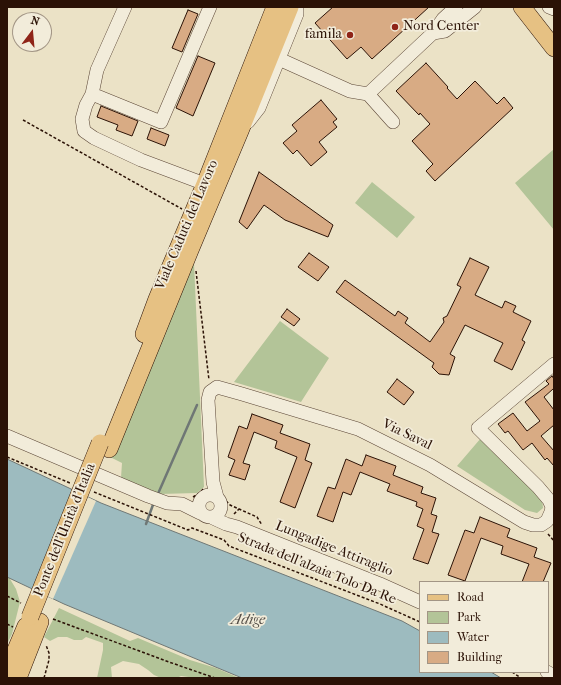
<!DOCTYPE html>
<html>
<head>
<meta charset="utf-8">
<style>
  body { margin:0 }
  #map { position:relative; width:561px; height:685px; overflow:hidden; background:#ebe2c6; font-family:"IM FELL French Canon",serif }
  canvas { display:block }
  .frame { position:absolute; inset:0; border:8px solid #2b1206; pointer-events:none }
  .legend { position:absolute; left:419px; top:581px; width:130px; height:92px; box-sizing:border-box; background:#f2ecda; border:1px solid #a29585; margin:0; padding:5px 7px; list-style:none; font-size:12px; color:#2b1206 }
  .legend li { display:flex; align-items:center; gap:8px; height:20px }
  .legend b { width:20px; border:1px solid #a29585 }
  .north { position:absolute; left:12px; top:12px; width:40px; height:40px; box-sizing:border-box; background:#f2ecda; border:1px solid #a29585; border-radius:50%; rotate:16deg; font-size:11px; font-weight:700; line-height:16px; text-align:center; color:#2b1206 }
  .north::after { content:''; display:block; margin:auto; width:14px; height:18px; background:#8f2418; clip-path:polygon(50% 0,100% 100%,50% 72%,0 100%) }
</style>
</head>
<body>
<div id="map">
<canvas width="561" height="685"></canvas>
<div class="frame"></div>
<ul class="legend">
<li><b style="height:5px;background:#e6c183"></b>Road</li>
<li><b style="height:11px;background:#b3c498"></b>Park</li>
<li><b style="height:11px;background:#9dbbbf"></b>Water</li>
<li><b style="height:11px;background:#d8ab84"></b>Building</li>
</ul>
<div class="north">N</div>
</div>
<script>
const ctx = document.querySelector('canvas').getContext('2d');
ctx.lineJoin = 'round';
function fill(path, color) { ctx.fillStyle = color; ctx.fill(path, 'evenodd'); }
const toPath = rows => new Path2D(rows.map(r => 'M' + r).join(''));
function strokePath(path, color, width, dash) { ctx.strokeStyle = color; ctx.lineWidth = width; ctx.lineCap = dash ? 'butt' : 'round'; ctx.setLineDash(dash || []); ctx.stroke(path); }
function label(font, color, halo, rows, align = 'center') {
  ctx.font = font + ' "IM FELL French Canon",serif'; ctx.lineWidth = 3.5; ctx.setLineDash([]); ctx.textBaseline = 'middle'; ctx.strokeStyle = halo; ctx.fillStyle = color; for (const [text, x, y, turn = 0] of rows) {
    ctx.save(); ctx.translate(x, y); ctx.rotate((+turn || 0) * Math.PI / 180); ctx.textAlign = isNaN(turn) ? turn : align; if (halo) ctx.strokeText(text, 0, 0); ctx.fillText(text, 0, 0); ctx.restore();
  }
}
fill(toPath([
  [554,149,554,230,515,183],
  [372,182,415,217,397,238,355,203],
  [194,263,204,487,197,493,160,494,121,478,122,463,106,455],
  [280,321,329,358,301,402,234,382],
  [481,438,542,498,543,508,537,513,525,510,457,466],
  [7,574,16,589,20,602,12,634,7,644],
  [59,608,130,641,138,638,190,660,216,668,239,678,196,678,181,676,177,678,161,678,154,675,148,670,139,664,123,661,111,667,112,678,97,678,103,650,103,643,86,637,82,640,74,640,67,637,58,637,50,641,44,637]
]), '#b3c498');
const water = toPath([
  [7,459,101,503,402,621,420,631,420,672,491,672,501,678,242,678,64,604,7,577,7,459]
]);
fill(water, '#9dbbbf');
strokePath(water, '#6f7775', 1);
fill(toPath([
  [77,492,96,501,53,599,35,590]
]), '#ebe2c6');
strokePath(toPath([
  [157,496,197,405],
  [146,524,154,502]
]), '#6f7775', 2.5);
const building = toPath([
  [333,7,429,7,372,59,361,47,347,59,315,23,333,7],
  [188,10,198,14,182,52,172,48,188,10],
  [198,56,215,63,193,116,176,108,198,56],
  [426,63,448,87,447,88,457,99,475,81,497,104,504,97,513,108,435,181,426,171,433,164,412,141,430,124,420,113,419,115,396,91,426,63],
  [321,100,337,119,333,122,337,127,319,142,327,152,311,166,297,150,293,154,283,143,297,131,292,125,321,100],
  [101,106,138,121,132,136,116,130,118,125,97,117,101,106],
  [151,128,169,135,165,146,147,139,151,128],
  [259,172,333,225,328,237,285,220,264,205,247,229,239,222,259,172],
  [309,253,329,267,318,281,298,267,309,253],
  [470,258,489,267,475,295,502,308,505,301,516,306,513,312,531,321,522,340,525,342,512,370,494,361,503,343,465,325,450,354,455,357,449,375,439,374,432,367,434,363,336,292,345,280,395,316,398,311,408,318,405,323,430,342,444,322,443,318,447,316,461,287,457,285,470,258],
  [287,309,300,319,294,326,281,317,287,309],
  [552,376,554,379,554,390,553,389,544,397,554,410,554,425,541,436,554,451,554,466,547,458,545,460,532,443,523,450,508,431,505,433,498,424,513,413,527,431,540,421,525,402,549,384,546,381,552,376],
  [397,379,414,392,404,405,387,392,397,379],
  [252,414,283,425,280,433,310,444,305,460,312,463,295,508,280,502,297,457,275,448,277,441,254,432,243,463,250,465,245,480,229,475,235,460,228,457,239,426,247,429,252,414],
  [366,455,396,466,393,475,423,487,421,493,436,498,431,514,437,516,432,532,439,534,428,564,413,559,424,529,417,526,423,509,416,506,417,502,387,491,390,484,360,472,351,495,343,492,333,522,317,516,328,487,335,489,346,459,362,466,366,455],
  [480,517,510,529,507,537,537,548,534,557,551,563,543,582,522,582,529,564,501,554,503,546,481,538,465,581,448,575,465,530,474,533,480,517]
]);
fill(building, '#d8ab84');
strokePath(building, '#2b1206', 1);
const minor = toPath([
  [125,7,97,70,92,94,86,105,82,119,84,131,94,138,141,160,205,184],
  [549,7,554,9],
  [433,33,445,31,475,7],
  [279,59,350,91,368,94,393,122],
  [92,94,161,122,210,7],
  [368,94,433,33,443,19,456,7],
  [248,122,259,108,297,14,297,7],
  [7,436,148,496,167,503,182,504,200,513],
  '199 506a11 11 0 1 1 22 0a11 11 0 1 1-22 0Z',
  [217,497,213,482,208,400,210,392,217,387,242,394,358,429,430,465,524,522,533,525,541,525,547,521,551,512,552,507,549,500,538,487,478,428,554,364],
  [213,518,226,524,237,527,380,584,420,602],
  [547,672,554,676]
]);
const major = toPath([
  [522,7,554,48],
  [144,334,157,299,205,184,275,7],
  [109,449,190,250,240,131,290,7],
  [7,671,26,626],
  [18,678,40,622]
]);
strokePath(minor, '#5b4636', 14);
strokePath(major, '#2b1206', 18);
strokePath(toPath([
  [23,120,182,209],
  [196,271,209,380],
  [7,457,70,483],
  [94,492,188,530,192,528,224,540,229,546,380,604,420,622],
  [193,497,200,493,203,489],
  [226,501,230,505,257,517,262,525],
  [234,514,239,509],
  [548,534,554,541],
  [7,596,21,603],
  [53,619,169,662,215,678],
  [7,624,13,627],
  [512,672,521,678],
  [44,678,49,660,49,653,46,645]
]), '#2b1206', 1.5, [3, 2]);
strokePath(minor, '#f2ecda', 13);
strokePath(major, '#e6c183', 17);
const majorBridge = toPath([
  [30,617,100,443]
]);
strokePath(majorBridge, '#2b1206', 18, []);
strokePath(majorBridge, '#e6c183', 17);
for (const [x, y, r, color] of [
  [395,27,4,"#8f2418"],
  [350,35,4,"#8f2418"]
]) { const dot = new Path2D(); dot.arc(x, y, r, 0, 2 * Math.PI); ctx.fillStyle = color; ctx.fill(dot); strokePath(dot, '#f2ecda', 1.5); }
label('14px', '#2b1206', '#f2ecda', [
  ["Nord Center",403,27],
  ["famila",342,35,"right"]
], 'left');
label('14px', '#2b1206', '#f2ecda', [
  ["Viale Caduti del Lavoro",187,225,-67],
  ["Via Saval",407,435,26],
  ["Ponte dell'Unità d'Italia",65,530,-68],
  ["Lungadige Attiraglio",334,549,22],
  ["Strada dell'alzaia Tolo Da Re",317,569,22]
]);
label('italic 15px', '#534d47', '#f2ecda', [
  ["Adige",248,620]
]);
</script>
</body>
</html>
